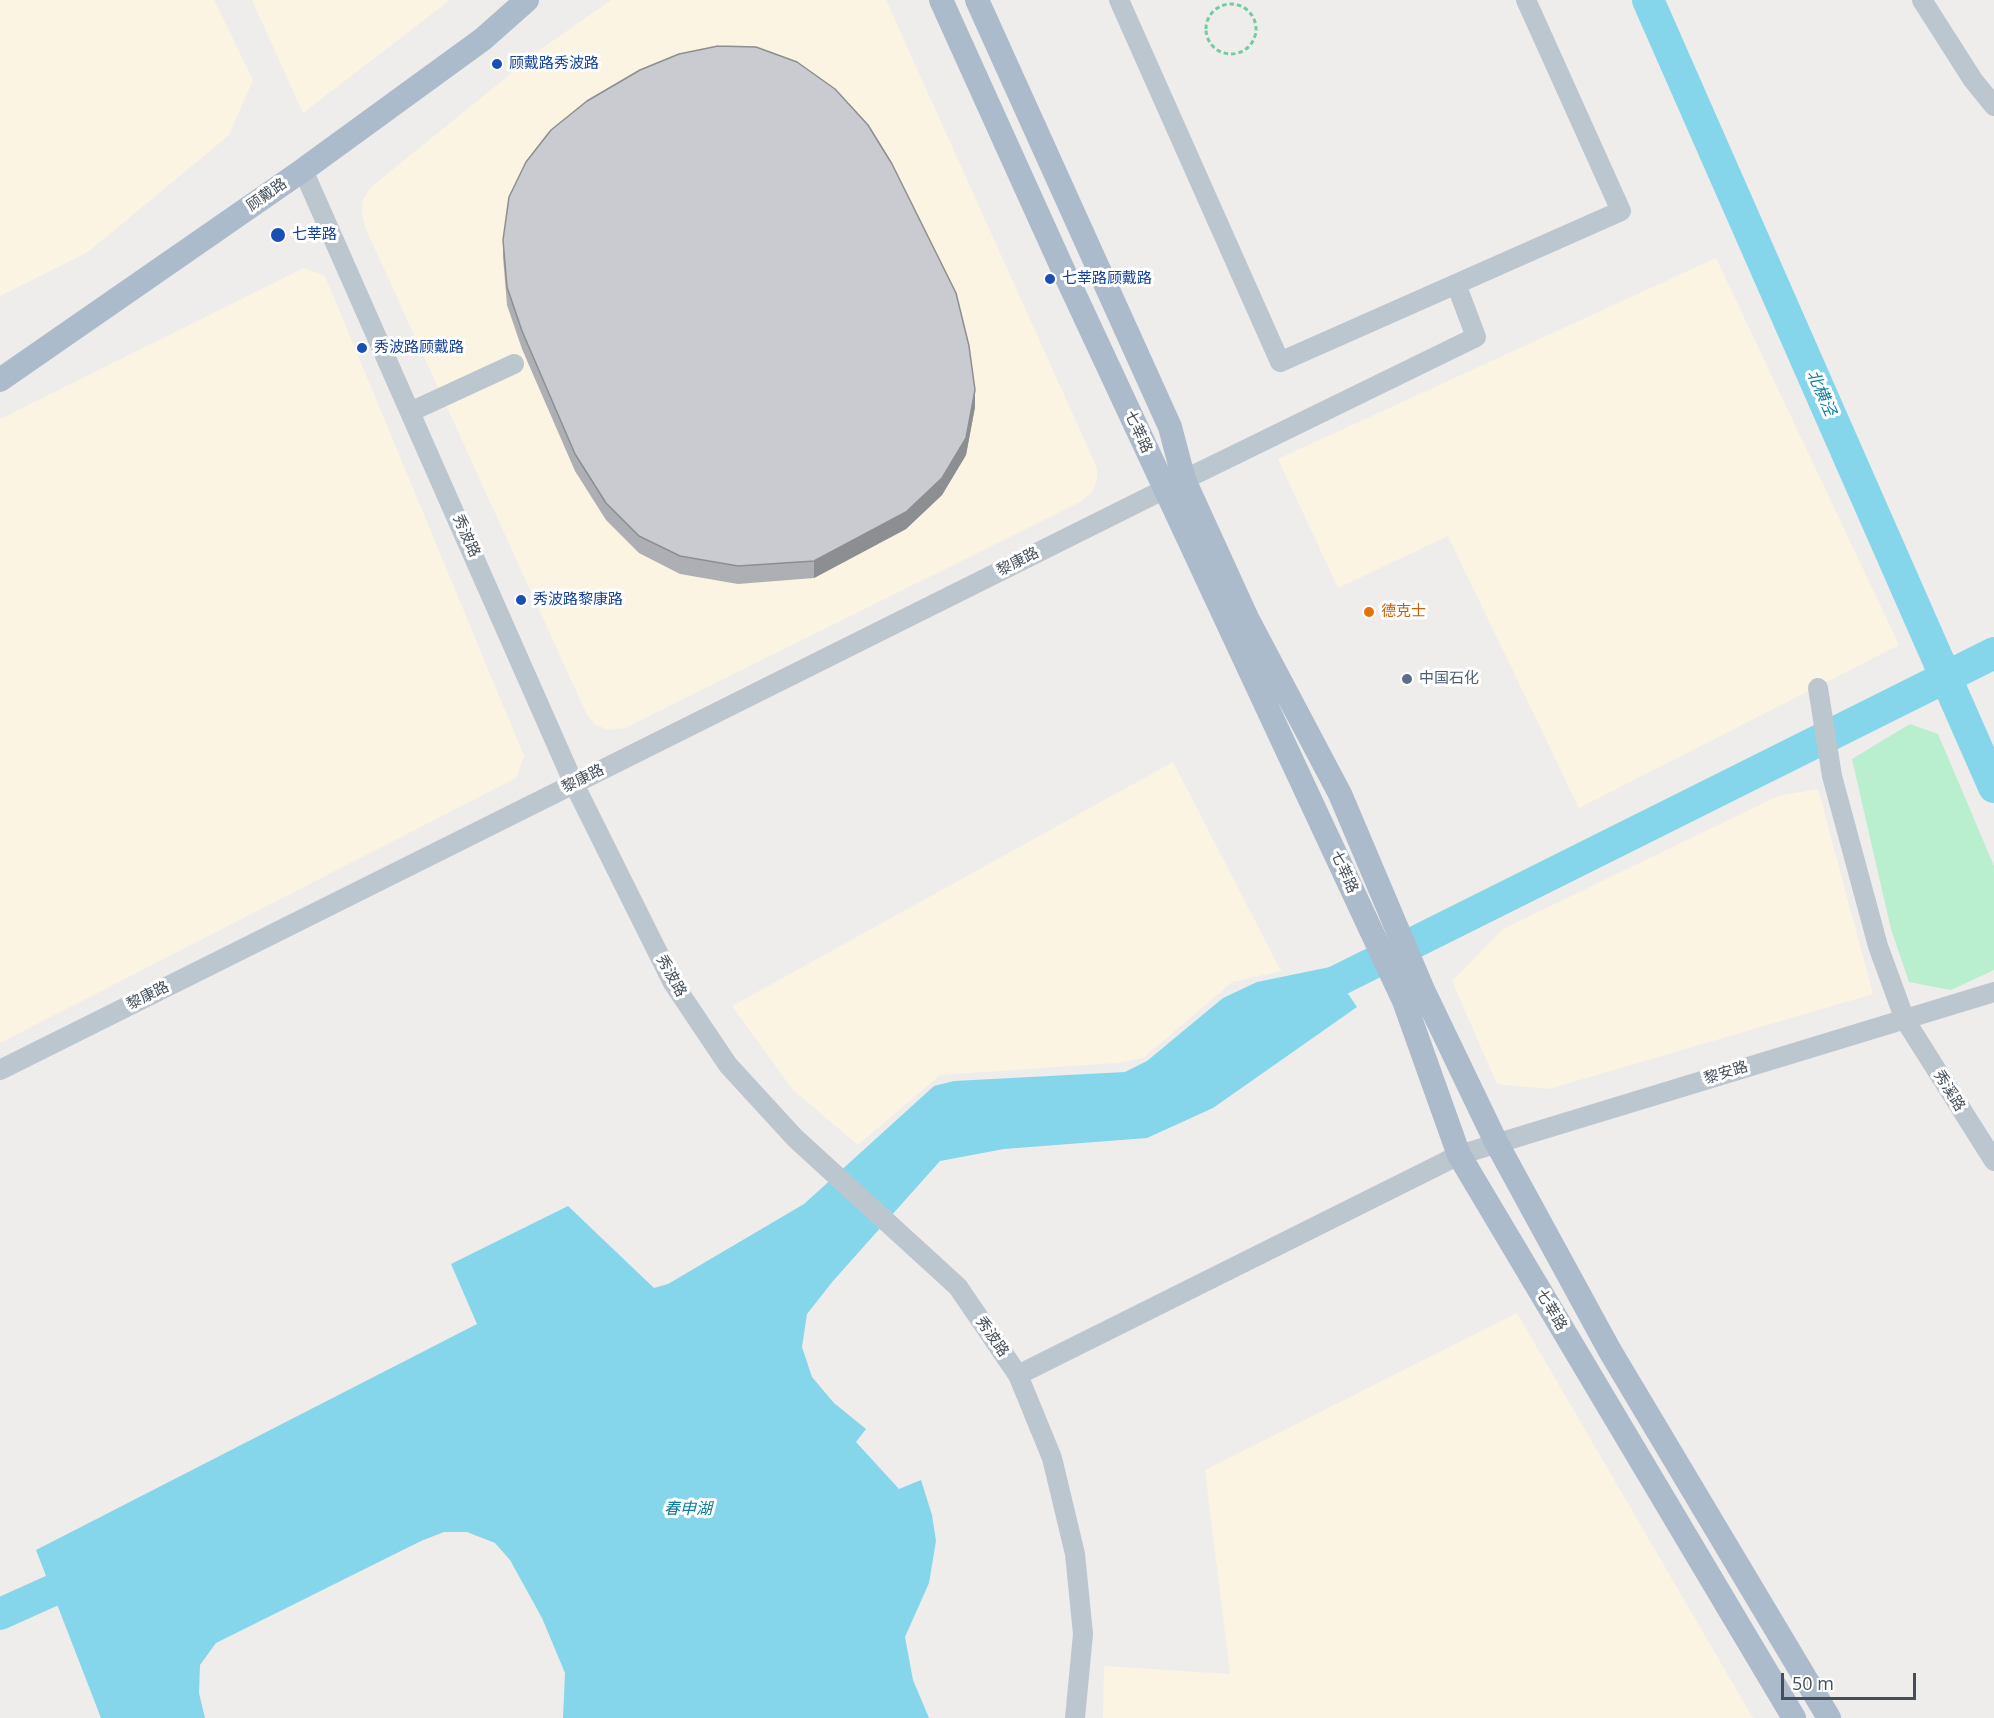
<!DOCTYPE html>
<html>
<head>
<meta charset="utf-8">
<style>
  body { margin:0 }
  #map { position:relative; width:1994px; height:1718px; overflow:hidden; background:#efecec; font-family:"Open Sans",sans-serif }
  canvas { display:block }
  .scale { position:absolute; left:1781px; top:1673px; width:135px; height:27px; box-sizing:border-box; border:3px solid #444f59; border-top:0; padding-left:8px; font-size:18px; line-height:21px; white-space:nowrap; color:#444f59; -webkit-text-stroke:4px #fff; paint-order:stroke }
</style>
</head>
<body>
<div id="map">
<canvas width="1994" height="1718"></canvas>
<div class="scale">50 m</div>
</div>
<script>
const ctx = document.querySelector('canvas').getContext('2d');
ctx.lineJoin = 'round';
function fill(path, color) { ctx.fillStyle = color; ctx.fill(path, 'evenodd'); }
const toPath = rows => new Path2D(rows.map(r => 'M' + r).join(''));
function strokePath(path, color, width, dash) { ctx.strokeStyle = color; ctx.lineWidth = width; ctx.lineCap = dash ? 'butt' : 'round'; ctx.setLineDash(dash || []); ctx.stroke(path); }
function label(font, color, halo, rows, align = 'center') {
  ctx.font = font + ' "Open Sans","Noto Sans SC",sans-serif'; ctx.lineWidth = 6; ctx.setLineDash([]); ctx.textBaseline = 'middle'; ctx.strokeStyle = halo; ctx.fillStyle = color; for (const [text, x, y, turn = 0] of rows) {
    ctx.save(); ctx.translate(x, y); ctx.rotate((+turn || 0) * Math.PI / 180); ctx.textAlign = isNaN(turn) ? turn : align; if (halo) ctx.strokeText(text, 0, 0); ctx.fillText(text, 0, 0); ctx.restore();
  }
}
fill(toPath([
  [0,0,214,0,253,80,229,135,88,252,0,296],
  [252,0,450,0,303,113],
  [611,0,886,0,1097,468,1097,480,1092,492,1080,502,625,728,609,730,596,725,587,715,365,227,362,213,363,200,370,188,540,50],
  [1716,258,1899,645,1579,808,1448,536,1338,588,1278,459],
  [304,268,325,276,524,756,516,778,0,1043,0,419],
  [1173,762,1281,971,1232,982,1143,1058,1117,1063,940,1075,858,1145,793,1090,732,1006],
  [1818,789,1873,994,1549,1089,1497,1084,1452,981,1503,929,1778,796],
  [1517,1313,1753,1718,1103,1718,1104,1666,1230,1674,1205,1470]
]), '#fbf4e3');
fill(toPath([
  [1910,724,1938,734,1994,866,1994,970,1951,990,1909,982,1891,929,1852,759]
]), '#b9eece');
fill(toPath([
  [1330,967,1357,1007,1213,1108,1147,1138,1004,1149,940,1161,833,1281,807,1314,802,1347,812,1377,834,1403,866,1429,856,1442,899,1489,921,1480,932,1515,936,1541,929,1583,905,1637,913,1680,929,1718,563,1718,565,1673,542,1618,510,1560,495,1543,467,1532,444,1532,421,1541,216,1643,200,1665,199,1693,205,1718,101,1718,36,1550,477,1324,451,1264,568,1206,654,1288,668,1284,804,1204,934,1086,954,1081,1125,1072,1147,1061,1223,998,1257,982]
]), '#85d6eb');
strokePath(toPath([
  [1648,0,1994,787],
  [1301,999,1994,653],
  [0,1614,89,1574]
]), '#85d6eb', 32);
strokePath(toPath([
  '1206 29a25 25 0 1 1 50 0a25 25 0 1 1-50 0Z'
]), '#71cc9f', 3, [4.5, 3]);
strokePath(toPath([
  [1119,0,1280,362,1621,211,1526,0],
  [1922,0,1973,80,1994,106],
  [303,170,574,784,673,983,728,1065,795,1138,958,1287,1018,1375,1052,1458,1075,1554,1083,1634,1075,1718],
  [410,412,514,364],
  [1818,688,1832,776,1878,946,1905,1020,1994,1161],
  [0,1070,1165,489,1476,337,1456,284],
  [1018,1375,1459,1155,1994,992]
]), '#bcc6cf', 20);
strokePath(toPath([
  [941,0,1065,274,1404,1001,1459,1155,1794,1718],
  [977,0,1170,427,1184,480,1247,618,1340,794,1423,990,1496,1142,1610,1351,1829,1718],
  [0,380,303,170,483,39,527,0]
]), '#abbbcc', 24);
fill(toPath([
  [503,240,975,407,966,455,942,495,906,529,814,578,738,584,680,574,639,553,606,520,575,471,522,349,507,305,503,257]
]), '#adafb4');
fill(toPath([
  [975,390,975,407,966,455,942,495,906,529,814,578,814,561]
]), '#8d8e92');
const building = toPath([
  [718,46,756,47,797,62,835,89,868,125,892,164,956,293,969,346,975,390,966,438,942,478,906,512,814,561,738,566,680,556,639,536,606,503,575,454,522,331,507,287,503,240,509,197,526,162,551,130,587,101,640,70,679,54,718,46]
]);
fill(building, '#c9cbd1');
strokePath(building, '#8d8e92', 1.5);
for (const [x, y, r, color] of [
  [497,64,6,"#1a4fb4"],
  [278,235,8,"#1a4fb4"],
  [1050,279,6,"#1a4fb4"],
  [362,348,6,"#1a4fb4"],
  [521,600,6,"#1a4fb4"],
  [1369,612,6,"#e8710a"],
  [1407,679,6,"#5c6f8a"]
]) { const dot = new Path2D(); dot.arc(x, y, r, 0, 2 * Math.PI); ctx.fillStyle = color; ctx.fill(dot); strokePath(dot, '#fff', 2); }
label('15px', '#164399', '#fff', [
  ["顾戴路秀波路",509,64],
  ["七莘路",292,235],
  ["七莘路顾戴路",1062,279],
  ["秀波路顾戴路",374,348],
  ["秀波路黎康路",533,600]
], 'left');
label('15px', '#444f59', '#fff', [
  ["顾戴路",267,195,-35],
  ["七莘路",1138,432,65],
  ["秀波路",466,536,66],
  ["黎康路",1018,562,-27],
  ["黎康路",583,779,-26],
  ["七莘路",1344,872,66],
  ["秀波路",671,976,61],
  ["黎康路",148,996,-26],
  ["黎安路",1726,1073,-17],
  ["秀溪路",1949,1091,58],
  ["七莘路",1551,1310,59],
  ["秀波路",992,1337,55]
]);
label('15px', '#c56008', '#fff', [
  ["德克士",1381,612]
], 'left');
label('15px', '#4e5e75', '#fff', [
  ["中国石化",1419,679]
], 'left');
label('italic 16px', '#0c7e9e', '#fff', [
  ["北横泾",1821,393,66],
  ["春申湖",688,1509]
]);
</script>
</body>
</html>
